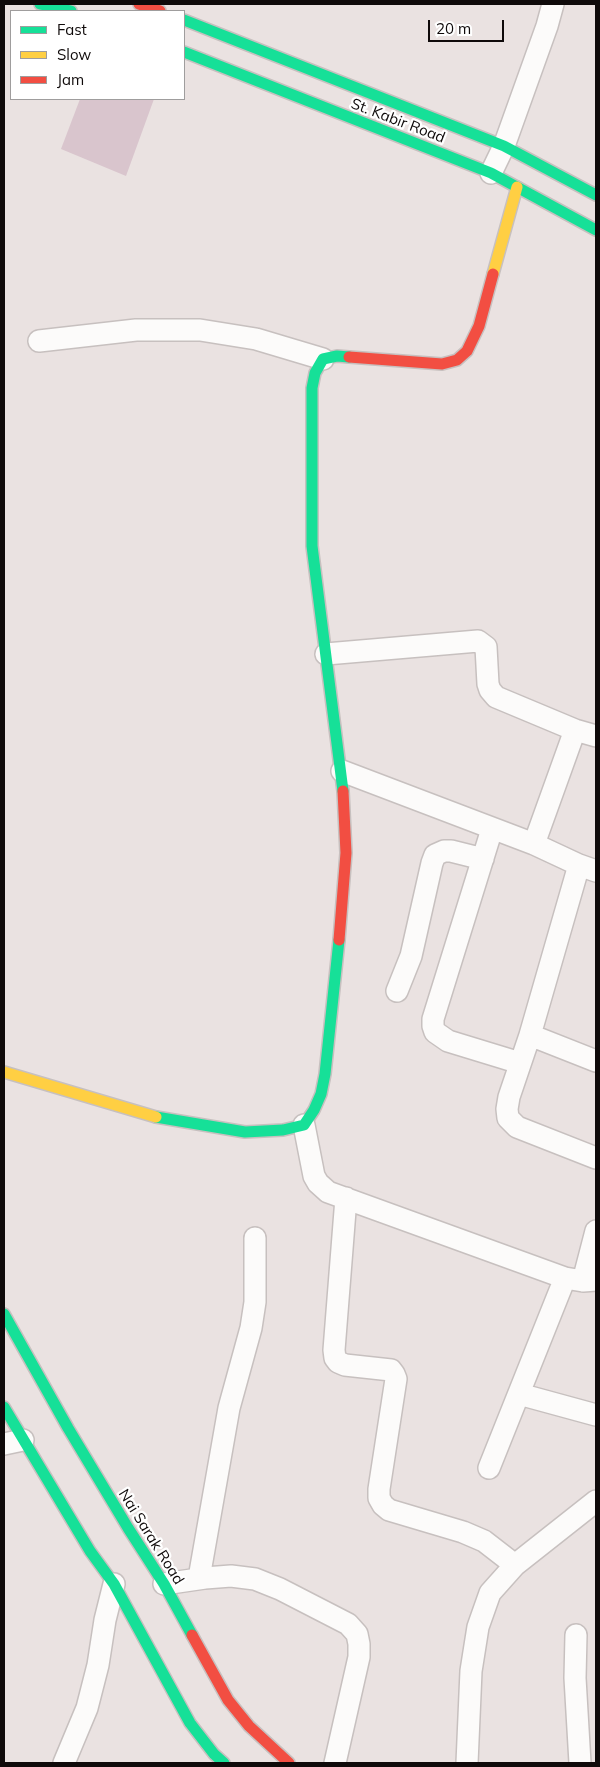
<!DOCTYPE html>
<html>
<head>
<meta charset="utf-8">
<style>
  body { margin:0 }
  #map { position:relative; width:600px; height:1767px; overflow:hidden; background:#eae2e1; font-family:Mulish,sans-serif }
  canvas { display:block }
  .frame { position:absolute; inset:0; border:5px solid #0f0a0a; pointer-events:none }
  .legend { position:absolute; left:10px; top:10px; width:175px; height:90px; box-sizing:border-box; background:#fff; border:1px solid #9f9d9d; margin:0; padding:6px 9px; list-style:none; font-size:15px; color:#0f0a0a }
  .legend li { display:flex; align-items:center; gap:10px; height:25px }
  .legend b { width:25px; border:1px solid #9f9d9d }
  .scale { position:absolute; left:428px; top:20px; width:76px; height:22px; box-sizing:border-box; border:2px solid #0f0a0a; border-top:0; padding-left:6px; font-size:15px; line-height:18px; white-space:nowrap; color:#0f0a0a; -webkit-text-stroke:4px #fff; paint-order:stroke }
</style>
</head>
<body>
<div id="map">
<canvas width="600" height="1767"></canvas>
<div class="frame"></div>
<ul class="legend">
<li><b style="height:6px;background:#16e098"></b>Fast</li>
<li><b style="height:6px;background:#ffcf43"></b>Slow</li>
<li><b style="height:6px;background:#f24e42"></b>Jam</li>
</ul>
<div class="scale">20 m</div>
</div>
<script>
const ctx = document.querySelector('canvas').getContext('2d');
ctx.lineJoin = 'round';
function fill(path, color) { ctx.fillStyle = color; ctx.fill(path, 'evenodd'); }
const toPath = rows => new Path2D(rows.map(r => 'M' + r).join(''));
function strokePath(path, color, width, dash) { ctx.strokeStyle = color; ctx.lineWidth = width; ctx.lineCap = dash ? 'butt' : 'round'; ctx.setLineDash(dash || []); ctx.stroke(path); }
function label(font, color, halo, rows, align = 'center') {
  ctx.font = font + ' Mulish,sans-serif'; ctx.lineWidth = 4.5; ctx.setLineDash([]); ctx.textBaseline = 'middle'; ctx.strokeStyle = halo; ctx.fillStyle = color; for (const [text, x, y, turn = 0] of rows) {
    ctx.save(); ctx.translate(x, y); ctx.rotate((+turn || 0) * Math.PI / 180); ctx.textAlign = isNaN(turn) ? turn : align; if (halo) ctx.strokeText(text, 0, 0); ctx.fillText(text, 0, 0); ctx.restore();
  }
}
fill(toPath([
  [80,99,154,99,126,176,61,149]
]), '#d9c5cd');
const street = toPath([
  [491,173,504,146,547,26,553,4],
  [39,341,136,330,200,330,256,339,323,359],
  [326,654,478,641,486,647,488,684,490,690,496,697,575,730,596,736],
  [342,771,534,844,579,865,530,1035,596,1061],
  [492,829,433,1019,433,1026,435,1032,448,1041,520,1063],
  [534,844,575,730],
  [579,865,596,871],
  [397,991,411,956,432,863,435,855,444,851,451,851,483,859],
  [530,1035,509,1097,507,1109,508,1118,517,1127,596,1158],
  [304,1125,314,1176,318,1183,328,1192,565,1278,583,1281,596,1280],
  [346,1198,334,1350,335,1358,338,1362,345,1365,391,1370,394,1374,396,1379,379,1489,379,1498,383,1505,389,1510,463,1532,484,1541,515,1565],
  [583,1281,596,1231],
  [519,1394,596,1415],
  [4,1444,23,1440],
  [489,1468,565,1278],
  [199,1578,229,1408,251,1328,255,1302,255,1238],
  [164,1584,205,1578,231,1576,255,1579,280,1589,348,1624,357,1634,359,1644,359,1657,335,1763],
  [576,1635,575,1678,580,1763],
  [64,1763,87,1708,98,1665,105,1620,114,1584],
  [467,1763,471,1671,478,1627,490,1593,515,1565,596,1501]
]);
const fast = toPath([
  [40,4,71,11],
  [184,20,504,146,596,195],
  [184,52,491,173,596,230],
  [343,791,312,546,312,388,315,373,323,359,337,356,349,357],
  [156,1117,245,1132,283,1130,304,1125,314,1110,321,1094,325,1074,339,940],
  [4,1314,68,1428,128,1528,164,1584,192,1635],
  [4,1407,90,1551,114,1584,190,1723,214,1754,224,1763]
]);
const slow = toPath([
  [493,274,517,187],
  [4,1072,156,1117]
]);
const jam = toPath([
  [139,4,160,11],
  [349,357,442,364,457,360,467,351,479,326,493,274],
  [339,940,346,853,343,791],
  [192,1635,228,1700,249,1726,289,1763]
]);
strokePath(street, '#c7c0bf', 24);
strokePath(fast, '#c7c0bf', 14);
strokePath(slow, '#c7c0bf', 14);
strokePath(jam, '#c7c0bf', 14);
strokePath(street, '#fcfbfa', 21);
strokePath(fast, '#16e098', 11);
strokePath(slow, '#ffcf43', 11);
strokePath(jam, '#f24e42', 11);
label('15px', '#0f0a0a', '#fff', [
  ["St. Kabir Road",398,121,21],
  ["Nai Sarak Road",151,1537,58]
]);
</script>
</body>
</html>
